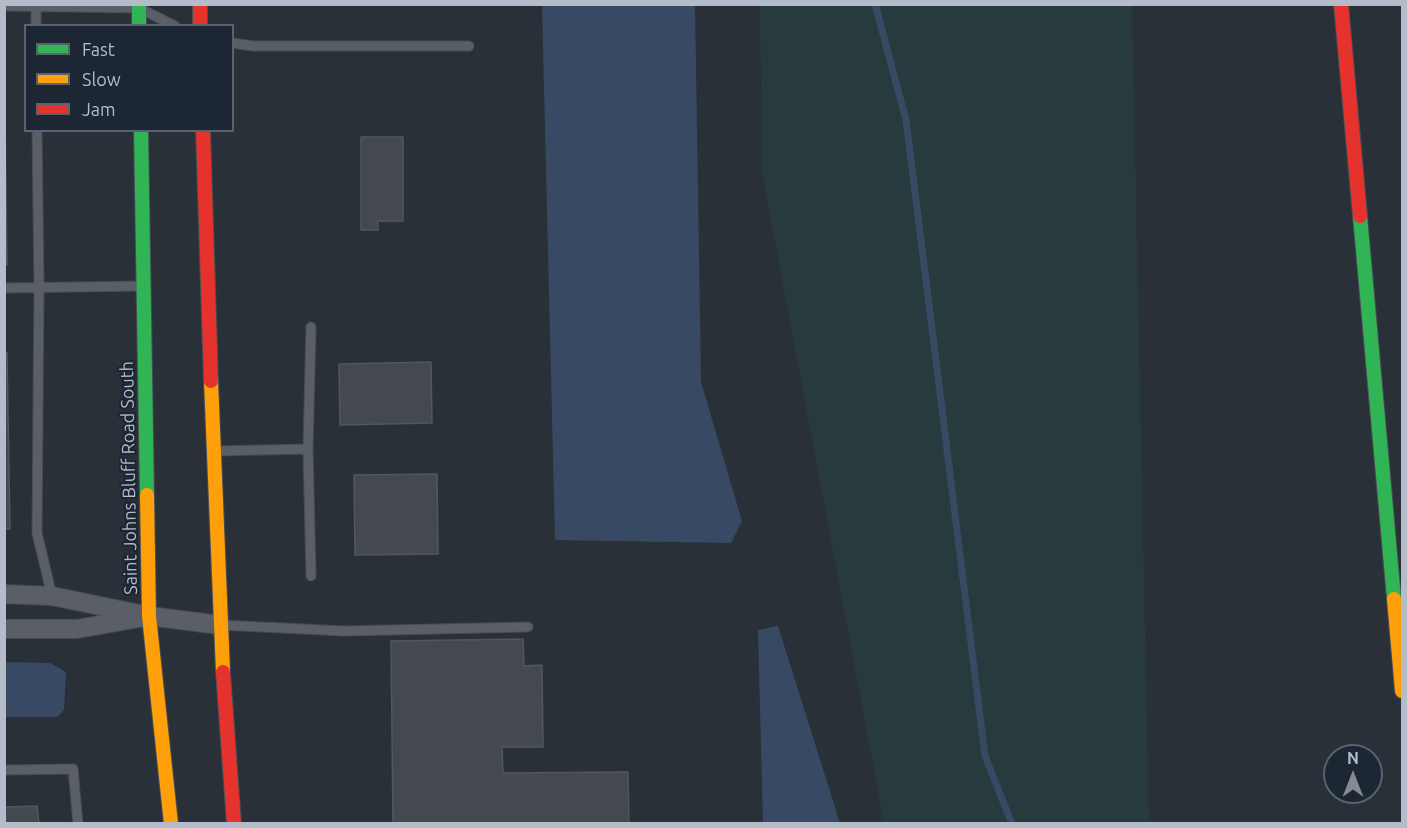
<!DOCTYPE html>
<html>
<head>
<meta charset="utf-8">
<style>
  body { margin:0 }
  #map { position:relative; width:1407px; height:828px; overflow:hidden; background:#2a3038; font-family:Ubuntu,sans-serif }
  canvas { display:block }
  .frame { position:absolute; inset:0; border:6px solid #b4bcc9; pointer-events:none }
  .legend { position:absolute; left:24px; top:24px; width:210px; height:108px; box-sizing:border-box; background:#1d2633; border:2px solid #59626f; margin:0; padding:8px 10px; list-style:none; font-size:18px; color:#b4bcc9 }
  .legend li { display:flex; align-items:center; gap:12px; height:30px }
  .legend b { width:30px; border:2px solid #59626f }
  .north { position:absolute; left:1323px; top:744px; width:60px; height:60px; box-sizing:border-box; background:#1d2633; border:2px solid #59626f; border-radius:50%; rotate:0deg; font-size:16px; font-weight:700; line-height:24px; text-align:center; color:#b4bcc9 }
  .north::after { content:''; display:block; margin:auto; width:21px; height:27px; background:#848b96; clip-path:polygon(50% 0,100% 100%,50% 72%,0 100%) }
</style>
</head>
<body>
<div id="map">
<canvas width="1407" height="828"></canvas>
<div class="frame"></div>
<ul class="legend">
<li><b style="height:8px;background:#30b455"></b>Fast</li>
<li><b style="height:8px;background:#ff9f0a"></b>Slow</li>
<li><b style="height:8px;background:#e5322d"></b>Jam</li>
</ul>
<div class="north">N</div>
</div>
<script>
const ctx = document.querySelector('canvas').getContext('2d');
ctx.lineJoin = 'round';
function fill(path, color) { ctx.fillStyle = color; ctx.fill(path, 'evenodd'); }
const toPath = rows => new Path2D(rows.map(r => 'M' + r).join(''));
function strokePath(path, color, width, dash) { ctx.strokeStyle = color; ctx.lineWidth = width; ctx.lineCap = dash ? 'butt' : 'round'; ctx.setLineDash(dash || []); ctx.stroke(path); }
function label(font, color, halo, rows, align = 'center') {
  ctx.font = font + ' Ubuntu,sans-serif'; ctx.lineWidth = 4.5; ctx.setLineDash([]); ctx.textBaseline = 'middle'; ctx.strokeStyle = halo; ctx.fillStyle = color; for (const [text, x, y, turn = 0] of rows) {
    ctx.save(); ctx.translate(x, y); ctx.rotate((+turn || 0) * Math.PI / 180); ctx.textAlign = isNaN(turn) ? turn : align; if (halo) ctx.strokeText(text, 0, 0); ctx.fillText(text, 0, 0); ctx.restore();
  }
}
fill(toPath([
  [760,5,1132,5,1149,823,884,823,762,173]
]), '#273a3e');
fill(toPath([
  [542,5,695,5,701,382,742,521,731,543,555,540],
  [778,626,840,823,763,823,758,630],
  [5,662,50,663,66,672,64,710,57,717,5,717]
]), '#384963');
strokePath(toPath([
  [875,4,906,120,985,756,1012,824]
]), '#384963', 7);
const building = toPath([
  [4,44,7,265,4,265,4,44],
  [361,137,403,137,403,221,378,221,378,230,361,230,361,137],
  [4,353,7,353,10,529,4,529,4,353],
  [431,362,432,423,340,425,339,364,431,362],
  [437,474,438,554,355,555,354,475,437,474],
  [523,639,524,666,542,665,543,747,502,747,503,773,628,772,629,824,393,824,391,641,523,639],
  [37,806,39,824,4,824,4,807,37,806]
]);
fill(building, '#444950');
strokePath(building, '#52575f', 1.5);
const lane = toPath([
  [4,6,139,8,175,26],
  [36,7,36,26],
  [232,43,253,46,469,46],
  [37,130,39,287,37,533,52,596],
  [4,288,144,286],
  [311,327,308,449,311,576],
  [215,451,308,449],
  [220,625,344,631,528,627],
  [4,770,73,769,78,824]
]);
const street = toPath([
  [4,594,52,596,149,616,220,625],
  [4,629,77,629,139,618]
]);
const fast = toPath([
  [139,4,139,26],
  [141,130,147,495],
  [1360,216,1394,599]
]);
const slow = toPath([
  [211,381,223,672],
  [147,495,149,616,171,824],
  [1394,599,1402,691]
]);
const jam = toPath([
  [200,4,200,26],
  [1341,4,1360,216],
  [203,130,211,381],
  [223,672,234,824]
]);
strokePath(lane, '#484c53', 11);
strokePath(street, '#484c53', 20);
strokePath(fast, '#484c53', 16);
strokePath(slow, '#484c53', 16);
strokePath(jam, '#484c53', 16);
strokePath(lane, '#5a5e66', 9);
strokePath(street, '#5a5e66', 18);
strokePath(fast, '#30b455', 14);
strokePath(slow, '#ff9f0a', 14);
strokePath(jam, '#e5322d', 14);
label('18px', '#b4bcc9', '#1d2633', [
  ["Saint Johns Bluff Road South",129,478,-91]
]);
</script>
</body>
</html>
